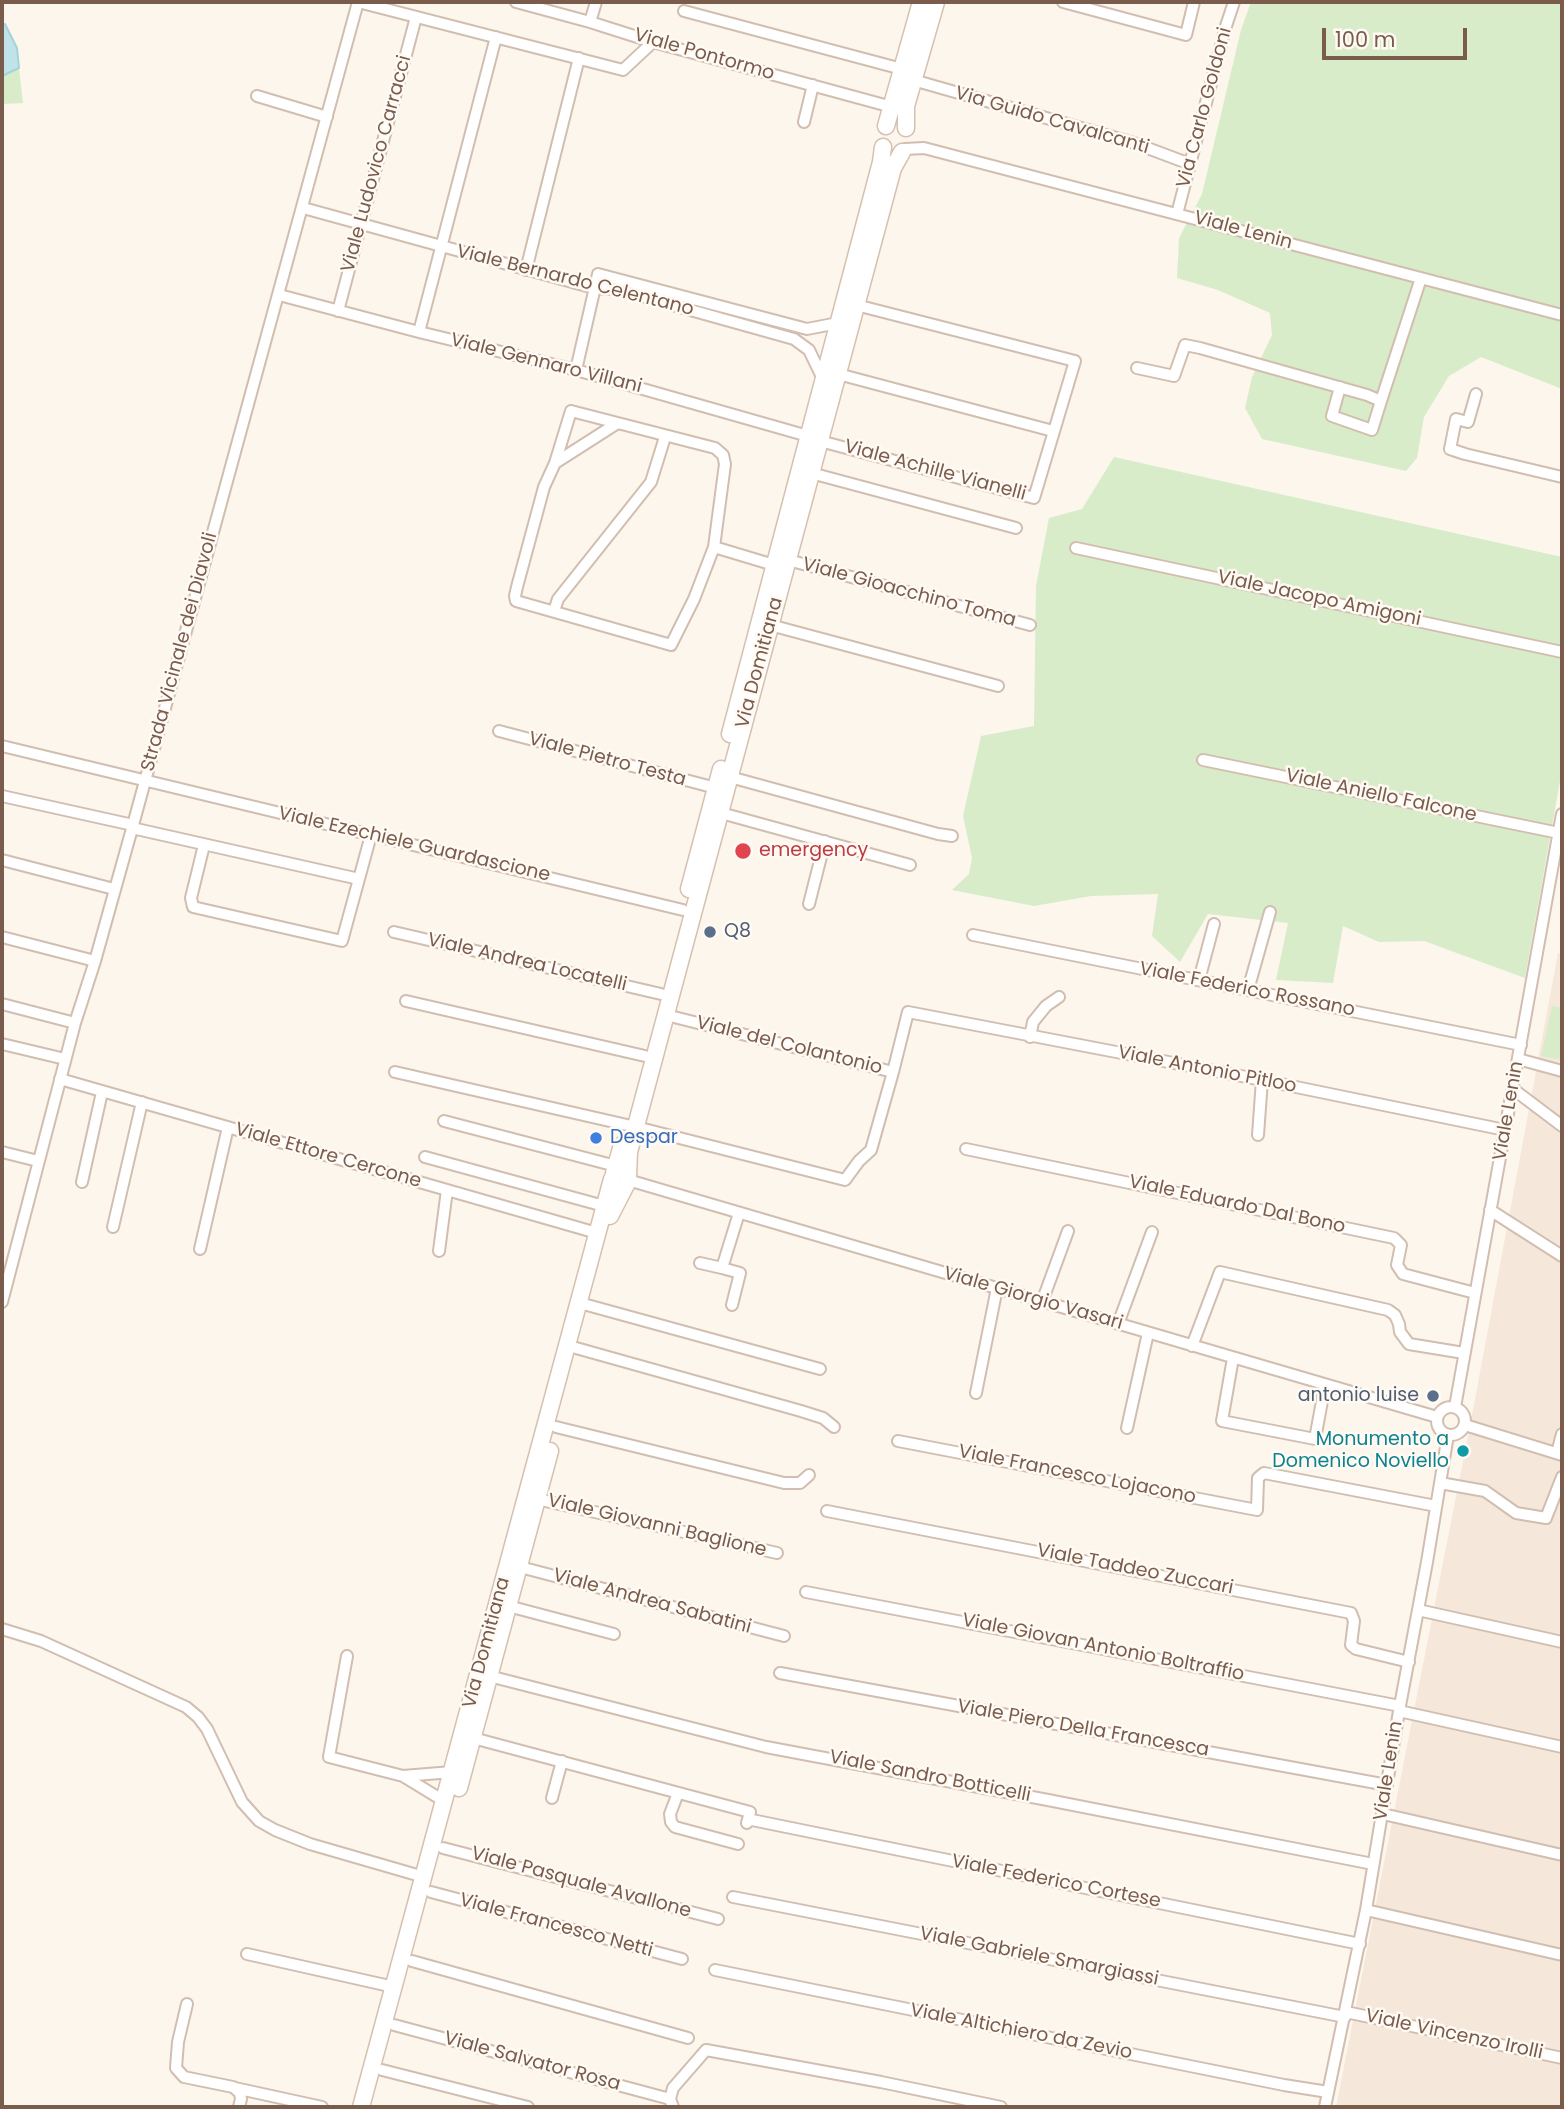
<!DOCTYPE html>
<html>
<head>
<meta charset="utf-8">
<style>
  body { margin:0 }
  #map { position:relative; width:1564px; height:2109px; overflow:hidden; background:#fdf6ec; font-family:Poppins,sans-serif }
  canvas { display:block }
  .frame { position:absolute; inset:0; border:4px solid #7a5c4d; pointer-events:none }
  .scale { position:absolute; left:1322px; top:28px; width:145px; height:32px; box-sizing:border-box; border:4px solid #7a5c4d; border-top:0; padding-left:9px; font-size:21px; line-height:24px; white-space:nowrap; color:#7a5c4d; -webkit-text-stroke:5px #fffaf3; paint-order:stroke }
</style>
</head>
<body>
<div id="map">
<canvas width="1564" height="2109"></canvas>
<div class="frame"></div>
<div class="scale">100 m</div>
</div>
<script>
const ctx = document.querySelector('canvas').getContext('2d');
ctx.lineJoin = 'round';
function fill(path, color) { ctx.fillStyle = color; ctx.fill(path, 'evenodd'); }
const toPath = rows => new Path2D(rows.map(r => 'M' + r).join(''));
function strokePath(path, color, width, dash) { ctx.strokeStyle = color; ctx.lineWidth = width; ctx.lineCap = dash ? 'butt' : 'round'; ctx.setLineDash(dash || []); ctx.stroke(path); }
function label(font, color, halo, rows, align = 'center') {
  ctx.font = font + ' Poppins,sans-serif'; ctx.lineWidth = 5; ctx.setLineDash([]); ctx.textBaseline = 'middle'; ctx.strokeStyle = halo; ctx.fillStyle = color; for (const [text, x, y, turn = 0] of rows) {
    ctx.save(); ctx.translate(x, y); ctx.rotate((+turn || 0) * Math.PI / 180); ctx.textAlign = isNaN(turn) ? turn : align; if (halo) ctx.strokeText(text, 0, 0); ctx.fillText(text, 0, 0); ctx.restore();
  }
}
fill(toPath([
  [1558,953,1562,954,1562,2107,1336,2107,1473,1410]
]), '#f5e8da');
fill(toPath([
  [1251,2,1562,2,1562,389,1481,357,1449,376,1424,417,1417,458,1406,471,1262,439,1245,408,1252,377,1272,335,1270,313,1218,290,1177,278,1179,238,1202,194,1241,30],
  [19,68,23,103,2,104,2,76],
  [1114,457,1562,557,1562,770,1525,978,1424,941,1379,942,1343,926,1333,983,1276,980,1288,923,1208,914,1180,962,1152,936,1158,894,1091,896,1034,906,952,890,969,874,972,858,963,816,981,736,1034,726,1036,586,1049,518,1082,509],
  [1552,1006,1562,1008,1562,1060,1541,1056]
]), '#d8ecc9');
const water = toPath([
  [2,24,5,24,17,48,19,68,2,76,2,24]
]);
fill(water, '#bfe3e8');
strokePath(water, '#a5d3da', 2);
const minor = toPath([
  [516,2,590,22,653,42,892,107],
  [1063,2,1186,35,1194,2],
  [362,3,623,70,653,42],
  [684,11,902,69],
  [590,22,596,2],
  [913,80,1134,143,1190,164],
  [257,96,327,117],
  [804,122,813,85],
  [905,149,924,148,1562,315],
  [307,209,594,288,615,289,794,339,809,350,823,379],
  [1177,214,1226,26,1234,2],
  [526,270,579,58],
  [283,296,419,332,576,370,808,436],
  [338,311,416,17],
  [419,332,496,37],
  [1137,368,1174,376,1185,345,1200,348,1367,395,1381,401,1372,430,1332,416,1340,387],
  [576,370,598,274,807,329,838,323],
  [838,374,1053,431],
  [1476,394,1468,422,1456,419,1450,449,1465,454,1562,477],
  [1381,401,1421,278],
  [571,411,715,448,723,455,725,464,714,547,694,599,671,645,516,601,515,596,517,587,544,487,555,463,571,411],
  [820,441,1034,498,1075,361,856,305],
  [555,463,616,424],
  [811,473,1016,528],
  [714,547,774,565],
  [1076,548,1562,652],
  [788,560,1030,625],
  [554,611,558,599,651,482,665,437],
  [770,625,998,686],
  [499,731,716,788],
  [2,746,683,910],
  [1203,760,1559,833],
  [730,777,938,834,952,836],
  [2,796,133,825],
  [721,813,910,865],
  [132,828,359,879],
  [204,845,191,898,193,907,342,941,371,835],
  [2,860,114,889],
  [809,904,825,841],
  [394,932,661,994],
  [973,935,1521,1045],
  [2,937,95,961],
  [1199,980,1214,924],
  [1248,990,1270,912],
  [406,1001,645,1056],
  [2,1004,75,1023],
  [666,1015,893,1072,908,1012,1262,1080,1505,1130],
  [1030,1037,1033,1022,1046,1006,1059,997],
  [2,1044,65,1059],
  [1518,1059,1562,1071],
  [395,1072,627,1125],
  [60,1079,597,1233],
  [1513,1089,1562,1126],
  [444,1121,616,1166],
  [636,1127,845,1180,859,1161,871,1150,893,1072],
  [1258,1135,1262,1080],
  [966,1149,1394,1238,1401,1245,1397,1265,1403,1274,1475,1293],
  [2,1152,38,1161],
  [425,1157,604,1206],
  [628,1180,1437,1417],
  [82,1182,102,1092],
  [1490,1210,1562,1256],
  [113,1227,142,1102],
  [200,1249,228,1127],
  [439,1251,447,1190],
  [700,1263,722,1268,739,1213],
  [722,1268,740,1273,732,1305],
  [2,1302,75,1023,95,961,133,825,358,2],
  [1042,1302,1068,1231],
  [587,1305,820,1369],
  [1118,1324,1152,1232],
  [1192,1346,1220,1272,1388,1310,1395,1315,1399,1324,1400,1332,1409,1344,1464,1353],
  [576,1348,801,1411,823,1418,834,1427],
  [1233,1358,1222,1421,1315,1439,1325,1385],
  [976,1393,997,1288],
  '1437 1421a14 14 0 1 1 28 0a14 14 0 1 1-28 0Z',
  [1455,1407,1562,814],
  [1465,1425,1562,1455],
  [556,1427,784,1483,800,1483,809,1475],
  [1127,1428,1148,1333],
  [898,1441,1257,1510,1258,1478,1264,1473,1436,1506],
  [1557,1453,1562,1434],
  [1440,1483,1485,1491,1516,1513,1546,1518,1562,1477],
  [537,1499,777,1553],
  [827,1511,1351,1613,1354,1621,1351,1645,1356,1649,1409,1662],
  [520,1567,784,1636],
  [806,1592,1400,1706],
  [508,1606,614,1634],
  [1418,1610,1562,1642],
  [2,1629,41,1641,186,1707,198,1717,207,1729,242,1802,259,1821,275,1830,310,1844,424,1877],
  [347,1656,329,1757,403,1776],
  [780,1673,1387,1785],
  [489,1676,766,1747,1048,1800,1373,1864],
  [1399,1711,1562,1747],
  [473,1738,750,1812,747,1823],
  [678,1793,670,1814,671,1822,675,1827,738,1844],
  [552,1798,562,1761],
  [444,1801,403,1776,452,1772],
  [1383,1814,1562,1855],
  [752,1820,1360,1944],
  [443,1848,718,1919],
  [431,1892,682,1959],
  [733,1897,1345,2017],
  [1366,1910,1562,1955],
  [247,1954,394,1987],
  [412,1961,688,2038],
  [715,1970,1284,2085,1328,2092],
  [187,2004,178,2042,176,2068,184,2077,233,2087,240,2093,241,2099,239,2107],
  [1346,2012,1562,2058],
  [394,2025,670,2099],
  [382,2070,528,2107],
  [235,2088,322,2107],
  [673,2107,670,2099,673,2088,706,2050,881,2082,1001,2107],
  [1325,2107,1366,1910,1399,1711,1427,1562,1448,1435]
]);
const secondary = toPath([
  [886,126,921,2],
  [906,128,906,106,936,2],
  [730,734,881,162,883,147],
  [689,889,721,769],
  [614,1173,622,1145],
  [628,1177,629,1152,893,168,902,152],
  [610,1216,627,1183],
  [459,1788,550,1451],
  [361,2107,612,1179]
]);
strokePath(minor, '#d1beb0', 14);
strokePath(secondary, '#d6c0b0', 19);
strokePath(minor, '#fff', 10);
strokePath(secondary, '#fff', 16);
for (const [x, y, r, color] of [
  [743,851,9,"#e0444e"],
  [710,932,7,"#5c6f8a"],
  [596,1138,7,"#3f7fe0"],
  [1433,1396,7,"#5c6f8a"],
  [1463,1451,7,"#0f9aa8"]
]) { const dot = new Path2D(); dot.arc(x, y, r, 0, 2 * Math.PI); ctx.fillStyle = color; ctx.fill(dot); strokePath(dot, '#fffaf3', 2.5); }
label('19px', '#7a5c4d', '#fffaf3', [
  ["Viale Pontormo",704,55,16],
  ["Via Carlo Goldoni",1205,108,-75],
  ["Via Guido Cavalcanti",1052,121,16],
  ["Viale Ludovico Carracci",377,164,-75],
  ["Viale Lenin",1243,231,15],
  ["Viale Bernardo Celentano",575,281,14],
  ["Viale Gennaro Villani",546,364,14],
  ["Viale Achille Vianelli",935,471,15],
  ["Viale Gioacchino Toma",909,593,15],
  ["Viale Jacopo Amigoni",1319,599,12],
  ["Strada Vicinale dei Diavoli",180,652,-75],
  ["Via Domitiana",760,663,-75],
  ["Viale Pietro Testa",607,760,15],
  ["Viale Aniello Falcone",1381,796,12],
  ["Viale Ezechiele Guardascione",414,845,13],
  ["Viale Andrea Locatelli",527,963,13],
  ["Viale Federico Rossano",1247,990,11],
  ["Viale del Colantonio",789,1046,14],
  ["Viale Antonio Pitloo",1207,1070,11],
  ["Viale Lenin",1509,1111,-80],
  ["Viale Ettore Cercone",328,1156,16],
  ["Viale Eduardo Dal Bono",1237,1205,12],
  ["Viale Giorgio Vasari",1033,1299,16],
  ["Viale Francesco Lojacono",1077,1475,11],
  ["Viale Giovanni Baglione",657,1526,13],
  ["Viale Taddeo Zuccari",1135,1570,11],
  ["Viale Andrea Sabatini",652,1602,15],
  ["Via Domitiana",487,1643,-75],
  ["Viale Giovan Antonio Boltraffio",1103,1648,11],
  ["Viale Piero Della Francesca",1083,1729,10],
  ["Viale Lenin",1389,1771,-81],
  ["Viale Sandro Botticelli",930,1777,11],
  ["Viale Federico Cortese",1056,1882,11],
  ["Viale Pasquale Avallone",581,1883,15],
  ["Viale Francesco Netti",556,1926,15],
  ["Viale Gabriele Smargiassi",1039,1957,11],
  ["Viale Altichiero da Zevio",1021,2032,11],
  ["Viale Vincenzo Irolli",1454,2035,12],
  ["Viale Salvator Rosa",532,2062,15]
]);
label('19px', '#be3a42', '#fffaf3', [
  ["emergency",759,851]
], 'left');
label('19px', '#4e5e75', '#fffaf3', [
  ["Q8",724,932],
  ["antonio luise",1419,1396,"right"]
], 'left');
label('19px', '#366cbe', '#fffaf3', [
  ["Despar",610,1138]
], 'left');
label('19px', '#0d838f', '#fffaf3', [
  ["Monumento a",1449,1440],
  ["Domenico Noviello",1449,1462]
], 'right');
</script>
</body>
</html>
